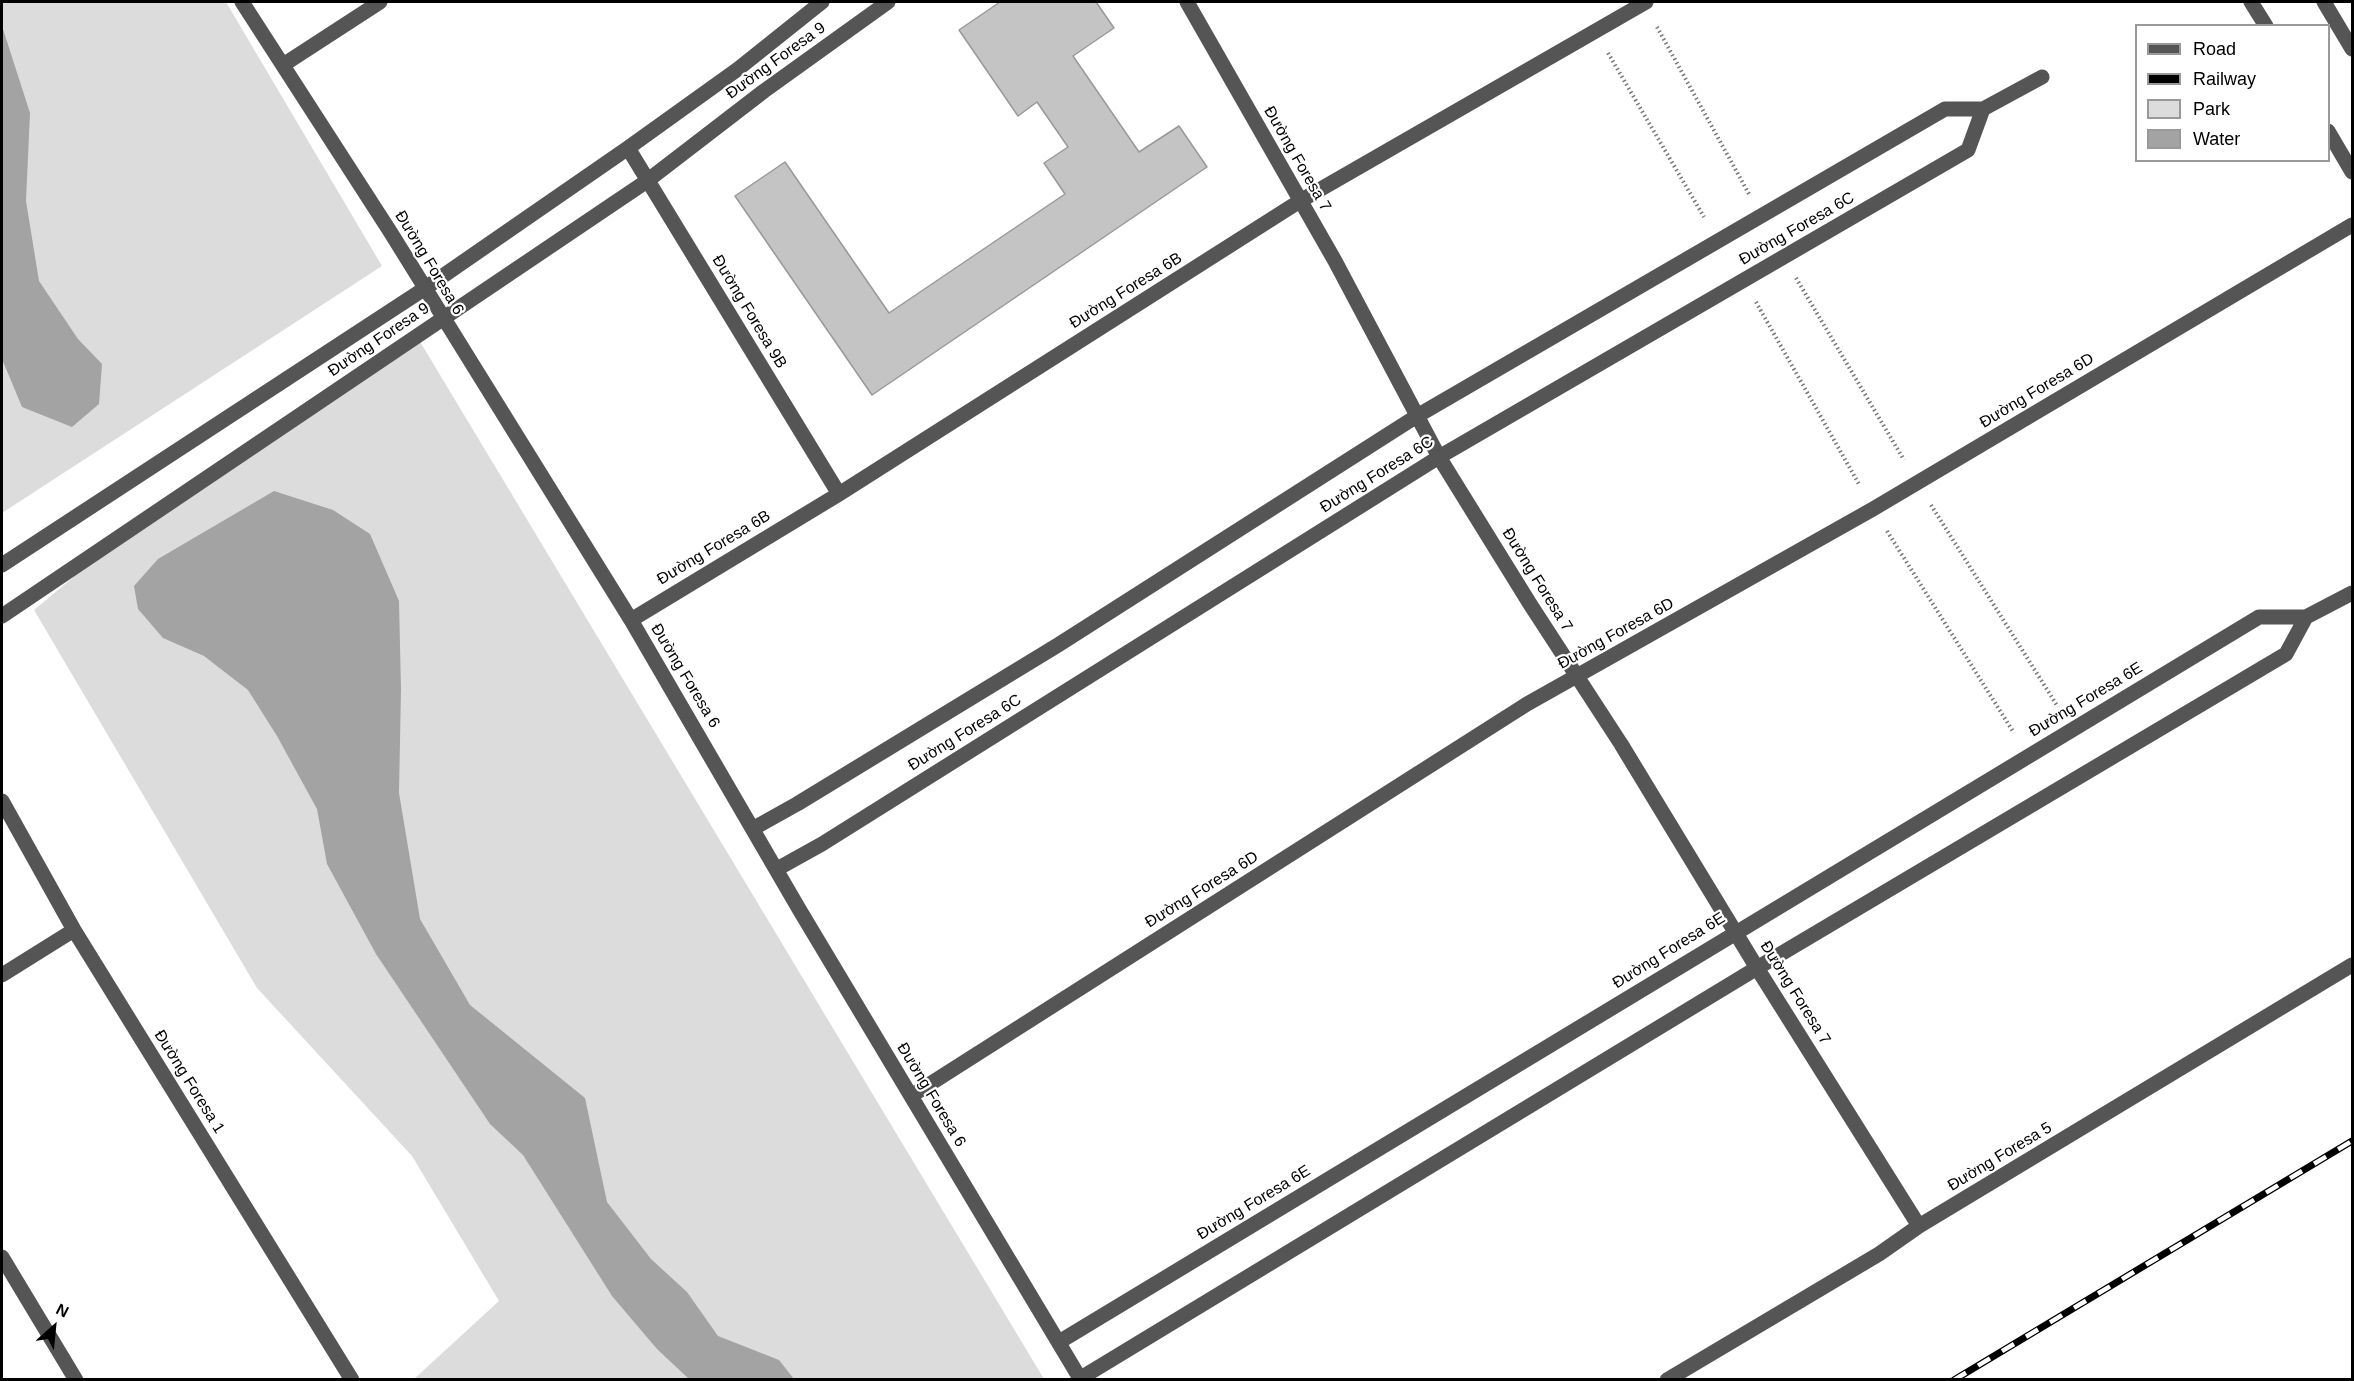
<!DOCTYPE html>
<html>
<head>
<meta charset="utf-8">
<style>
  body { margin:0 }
  #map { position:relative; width:2354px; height:1381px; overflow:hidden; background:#fff; font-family:Arial,sans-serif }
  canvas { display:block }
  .frame { position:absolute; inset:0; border:3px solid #000; pointer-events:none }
  .legend { position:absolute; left:2135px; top:24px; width:195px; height:138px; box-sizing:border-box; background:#fff; border:2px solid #999; margin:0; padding:8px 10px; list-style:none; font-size:18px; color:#000 }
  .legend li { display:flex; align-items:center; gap:12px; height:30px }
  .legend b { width:30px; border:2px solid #999 }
  .north { position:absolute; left:24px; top:1297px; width:60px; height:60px; -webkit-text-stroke:4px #fff; paint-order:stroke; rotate:27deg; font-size:16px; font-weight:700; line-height:24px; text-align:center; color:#000 }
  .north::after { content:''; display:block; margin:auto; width:21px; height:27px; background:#000; clip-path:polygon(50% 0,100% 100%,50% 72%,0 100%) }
</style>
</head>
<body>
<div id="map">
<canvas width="2354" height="1381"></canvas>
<div class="frame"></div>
<ul class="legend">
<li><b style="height:8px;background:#555"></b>Road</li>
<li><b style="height:8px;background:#000"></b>Railway</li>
<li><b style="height:16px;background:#dcdcdc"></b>Park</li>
<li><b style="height:16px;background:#a3a3a3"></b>Water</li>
</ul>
<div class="north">N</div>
</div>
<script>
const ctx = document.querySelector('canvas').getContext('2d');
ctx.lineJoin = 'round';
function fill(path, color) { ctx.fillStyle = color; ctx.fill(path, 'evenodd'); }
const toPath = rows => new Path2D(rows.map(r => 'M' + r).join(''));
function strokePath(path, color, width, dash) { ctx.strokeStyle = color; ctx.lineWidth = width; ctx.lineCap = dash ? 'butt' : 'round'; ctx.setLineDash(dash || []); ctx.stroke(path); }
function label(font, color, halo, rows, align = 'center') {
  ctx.font = font + ' Arial,sans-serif'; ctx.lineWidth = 4.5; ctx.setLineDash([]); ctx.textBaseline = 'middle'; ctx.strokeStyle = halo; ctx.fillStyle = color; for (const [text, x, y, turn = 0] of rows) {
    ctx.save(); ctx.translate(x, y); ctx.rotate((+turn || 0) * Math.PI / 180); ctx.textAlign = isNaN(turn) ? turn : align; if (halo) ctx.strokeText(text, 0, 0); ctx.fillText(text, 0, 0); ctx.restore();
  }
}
fill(toPath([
  [2,2,226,2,382,266,2,513],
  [416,335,1044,1379,414,1379,499,1301,412,1156,257,988,34,610,106,550]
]), '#dcdcdc');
fill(toPath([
  [2,26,30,113,26,201,39,281,78,339,102,364,99,404,72,427,22,407,2,359],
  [274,491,333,510,370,534,399,601,401,689,399,793,420,919,470,1005,585,1098,607,1202,651,1259,687,1292,718,1336,779,1360,794,1379,689,1379,657,1349,612,1296,523,1155,490,1124,376,954,327,864,317,809,277,736,248,690,204,656,163,638,138,609,134,586,158,559]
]), '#a3a3a3');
const building = toPath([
  [1000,2,1096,2,1114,28,1073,56,1139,152,1179,126,1207,167,872,395,735,196,785,162,889,313,1065,194,1044,163,1068,147,1037,102,1018,116,959,30,1000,2]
]);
fill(building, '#c4c4c4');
strokePath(building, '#999', 1.5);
strokePath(toPath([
  [1657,27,1749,194],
  [1608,53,1704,217],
  [1796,278,1904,460],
  [1756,302,1860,486],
  [1931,505,2058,707],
  [1887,531,2014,733]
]), '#777', 4, [1.5, 3]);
strokePath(toPath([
  [242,2,391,233,631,620,799,909,1081,1380],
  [1187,2,1335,261,1439,457,1530,604,1621,744,1757,968,1919,1226],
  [2251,2,2266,26],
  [2324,2,2352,49],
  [283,65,380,2],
  [2328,131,2352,172],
  [628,148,839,494],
  [2,565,424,289,628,148,738,69,822,2],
  [2,616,647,181,764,91,888,2],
  [631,620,839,494,1300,201,1646,2],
  [2,801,74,930,352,1380],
  [754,828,797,804,1058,645,1417,416,1945,109,1983,109,2042,77],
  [777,869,822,844,1439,457,1968,150,1983,109],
  [2,975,74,930],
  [911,1096,1527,704,1873,509,2352,225],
  [2,1257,76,1380],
  [1059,1342,2259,617,2306,617,2352,593],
  [1081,1378,1757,968,2286,654,2306,617],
  [1667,1380,1879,1254,1919,1226,2352,965]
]), '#555', 15);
const rail = toPath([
  [1954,1380,2352,1141]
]);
strokePath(rail, '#000', 7);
strokePath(rail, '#fff', 4.5, [14]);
label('16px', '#000', '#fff', [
  ["Đường Foresa 9",776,61,-36],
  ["Đường Foresa 7",1297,159,60],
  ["Đường Foresa 6C",1797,229,-30],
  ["Đường Foresa 6",429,263,59],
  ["Đường Foresa 6B",1126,291,-32],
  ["Đường Foresa 9B",749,312,59],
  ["Đường Foresa 9",379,340,-34],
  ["Đường Foresa 6D",2037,391,-31],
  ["Đường Foresa 6C",1377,475,-32],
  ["Đường Foresa 6B",714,548,-31],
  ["Đường Foresa 7",1537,580,58],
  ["Đường Foresa 6D",1616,634,-29],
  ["Đường Foresa 6",685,676,59],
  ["Đường Foresa 6E",2086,700,-31],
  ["Đường Foresa 6C",965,733,-32],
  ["Đường Foresa 6D",1202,890,-32],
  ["Đường Foresa 6E",1669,951,-32],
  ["Đường Foresa 7",1795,993,58],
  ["Đường Foresa 1",189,1082,58],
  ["Đường Foresa 6",931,1095,59],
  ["Đường Foresa 5",2000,1157,-31],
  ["Đường Foresa 6E",1254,1203,-31]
]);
</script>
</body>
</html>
